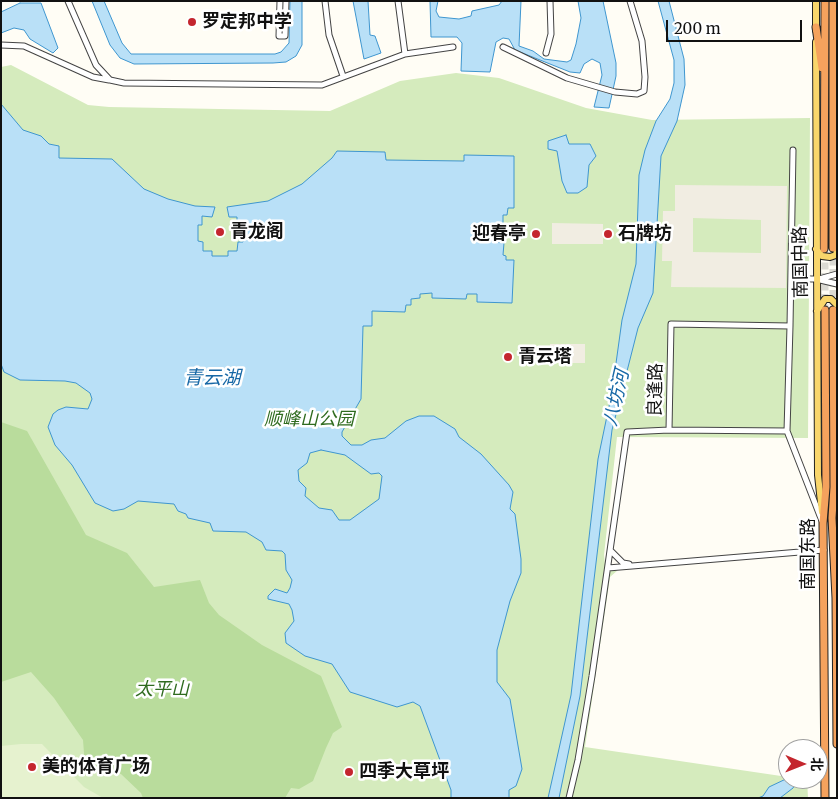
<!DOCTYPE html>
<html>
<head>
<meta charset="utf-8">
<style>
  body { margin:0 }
  #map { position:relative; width:838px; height:799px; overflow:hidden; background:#fffdf5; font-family:Merriweather,"Noto Sans SC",serif }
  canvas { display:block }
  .frame { position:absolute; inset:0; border:2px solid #111; pointer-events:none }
  .north { position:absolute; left:778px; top:739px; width:50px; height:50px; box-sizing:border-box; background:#fff; border:1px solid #a0a0a0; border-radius:50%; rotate:91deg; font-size:14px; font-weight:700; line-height:20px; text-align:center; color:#111 }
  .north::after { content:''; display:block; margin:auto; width:18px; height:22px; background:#c4262e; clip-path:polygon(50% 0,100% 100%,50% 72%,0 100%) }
  .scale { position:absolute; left:666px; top:20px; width:136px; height:22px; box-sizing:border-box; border:2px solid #111; border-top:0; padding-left:6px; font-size:15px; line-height:18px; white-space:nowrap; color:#111; -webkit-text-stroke:4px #fff; paint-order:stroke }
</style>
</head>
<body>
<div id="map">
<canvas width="838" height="799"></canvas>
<div class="frame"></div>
<div class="north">北</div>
<div class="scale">200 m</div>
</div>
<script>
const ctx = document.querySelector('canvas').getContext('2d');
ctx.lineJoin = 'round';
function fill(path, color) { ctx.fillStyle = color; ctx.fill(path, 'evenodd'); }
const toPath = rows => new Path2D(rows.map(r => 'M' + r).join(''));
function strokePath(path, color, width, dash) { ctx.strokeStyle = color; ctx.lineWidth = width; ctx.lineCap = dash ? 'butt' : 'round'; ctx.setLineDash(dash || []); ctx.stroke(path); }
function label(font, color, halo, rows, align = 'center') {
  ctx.font = font + ' Merriweather,"Noto Sans SC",serif'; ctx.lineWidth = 5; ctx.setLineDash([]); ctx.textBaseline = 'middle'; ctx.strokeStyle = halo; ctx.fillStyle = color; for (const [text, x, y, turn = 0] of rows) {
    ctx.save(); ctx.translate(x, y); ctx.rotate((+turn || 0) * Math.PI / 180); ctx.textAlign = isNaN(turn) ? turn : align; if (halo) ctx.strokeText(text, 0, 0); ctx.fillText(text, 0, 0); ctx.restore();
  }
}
fill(toPath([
  [11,65,88,105,109,107,330,111,400,81,456,73,499,78,586,108,652,120,810,118,808,438,617,437,604,555,605,564,618,570,610,577,585,747,781,776,788,771,788,779,807,779,808,798,1,798,1,67]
]), '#d5ebbd');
fill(toPath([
  [1,422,27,431,86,535,127,553,154,587,200,580,209,603,219,615,262,645,321,676,342,727,333,733,326,748,313,781,299,789,291,788,285,798,143,798,141,793,121,774,85,766,83,740,54,698,31,672,1,682]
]), '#b9dc9c');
fill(toPath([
  [21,744,42,744,84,787,103,798,1,798,1,746]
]), '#e6f2cf');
fill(toPath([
  [675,185,787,186,786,288,671,287,672,261,662,261,663,211,675,211],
  [693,218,761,220,761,253,693,252],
  [552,223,603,224,603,244,552,244],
  [550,344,585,344,585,363,550,363]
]), '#f1ede2');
const water = toPath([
  [92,1,104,1,122,43,131,54,275,54,281,52,289,43,290,1,302,1,302,45,296,56,286,62,273,63,134,64,120,58,110,45,92,1],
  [353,1,368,1,370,35,375,36,381,53,364,59,353,1],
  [430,1,438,1,436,11,439,17,459,19,471,16,472,11,499,5,502,1,521,1,519,46,533,51,544,59,567,62,571,60,576,44,581,18,578,1,603,1,616,63,616,76,609,108,594,107,602,75,600,63,592,59,584,64,580,73,570,72,515,50,509,39,503,38,496,42,490,72,461,71,462,43,457,37,431,37,430,1],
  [658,1,669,1,684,59,685,85,677,121,661,156,653,293,638,328,612,430,580,696,559,798,548,798,571,695,598,459,612,392,622,320,636,264,639,175,645,150,656,121,670,99,674,83,674,60,658,1],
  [20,3,41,3,58,48,53,53,30,39,24,30,14,28,1,33,1,12,20,3],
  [1,104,23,130,41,136,49,144,59,146,59,158,112,159,144,189,168,199,195,206,215,207,212,217,202,216,202,225,198,225,198,241,203,242,203,251,212,251,212,256,228,256,228,251,237,251,238,242,243,242,243,225,237,225,237,217,229,217,227,207,268,201,302,184,332,158,337,151,385,152,386,160,464,161,464,155,514,156,514,208,508,208,507,215,503,215,503,225,495,225,494,242,504,243,503,255,506,256,506,260,514,260,512,303,477,302,477,294,467,294,466,299,432,298,432,293,420,294,420,298,411,299,411,305,406,305,405,312,372,311,372,326,363,326,361,399,342,432,342,436,351,445,362,445,371,440,385,438,406,421,419,416,434,416,455,429,459,437,481,454,509,485,513,492,510,509,515,514,521,559,521,573,510,601,497,650,497,682,510,699,522,769,516,786,509,790,509,798,451,798,451,790,420,706,413,702,397,707,350,692,332,664,305,656,286,643,285,633,294,621,292,610,289,604,268,599,268,596,275,589,287,593,290,588,292,580,286,570,285,554,282,551,266,550,262,542,246,532,213,531,210,523,188,518,186,514,178,511,174,504,138,501,124,509,113,511,95,503,72,465,55,445,48,427,53,414,58,410,66,407,88,409,92,399,90,393,76,383,65,381,20,380,4,372,1,364,1,104],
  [321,450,345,455,371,474,379,473,382,476,379,499,350,520,339,520,332,510,319,508,305,496,306,488,299,481,298,470,307,463,310,453,321,450],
  [566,135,569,144,590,144,596,156,589,165,587,187,578,193,567,193,562,181,557,151,548,149,548,141,566,135],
  [788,778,799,779,793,788,780,798,758,798,763,796,769,787,788,778]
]);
fill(water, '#b9e0f7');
strokePath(water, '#3f96cf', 1);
strokePath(toPath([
  [833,248,833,305],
  [825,252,825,310]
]), '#dbdad3', 7, [7, 3.5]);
const minor = toPath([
  [68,1,96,65,110,80,124,83,322,85,405,54,453,47],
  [280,1,279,36,285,36,286,1],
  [325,1,329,35,343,76],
  [398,1,405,54],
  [1,45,24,46,93,77,109,80],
  [503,47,567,78,615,92,637,94,644,91,645,77,642,41,630,1],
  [546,53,551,34,550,1],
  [791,279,816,279,837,284],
  [819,279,837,274],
  [790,326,787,431,822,521],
  [669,430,787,431],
  [611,551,623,563,629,564],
  [608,568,824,550],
  [569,798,578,760,592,676,627,432,669,430,671,324,790,326,793,150]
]);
const major = toPath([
  [816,1,816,30],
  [816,42,818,475,822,512],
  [816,249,822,256,830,257,836,255,837,250],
  [817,311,825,299,831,299,837,305]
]);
const highway = toPath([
  [833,1,833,248],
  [816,27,822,68],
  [824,249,825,1],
  [833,310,834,487,832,518,836,598,837,744],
  [825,798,823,523,826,487,825,310]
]);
strokePath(minor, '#444', 7);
strokePath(major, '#222', 8);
strokePath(highway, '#222', 9);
strokePath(minor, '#fff', 5);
strokePath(major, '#f9d66b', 6);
strokePath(highway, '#f5a25d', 7);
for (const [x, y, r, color] of [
  [192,22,5,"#c4262e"],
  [220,232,5,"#c4262e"],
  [536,234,5,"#c4262e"],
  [608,234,5,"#c4262e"],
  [508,357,5,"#c4262e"],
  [32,767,5,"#c4262e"],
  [349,772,5,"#c4262e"]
]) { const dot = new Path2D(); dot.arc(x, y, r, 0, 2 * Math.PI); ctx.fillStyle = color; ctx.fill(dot); strokePath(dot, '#fff', 2); }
label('bold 18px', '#111', '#fff', [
  ["罗定邦中学",202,22],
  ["青龙阁",230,232],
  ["迎春亭",526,234,"right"],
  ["石牌坊",618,234],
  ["青云塔",518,357],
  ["美的体育广场",42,767],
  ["四季大草坪",359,772]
], 'left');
label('18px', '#111', '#fff', [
  ["南国中路",801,262,-91],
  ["良逢路",656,390,-89],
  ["南国东路",809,554,-90]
]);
label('italic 18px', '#2f6b1f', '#fff', [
  ["顺峰山公园",309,420],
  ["太平山",162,690]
]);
label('italic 19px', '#1768a6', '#fff', [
  ["青云湖",212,379],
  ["八坊河",617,398,-77]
]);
</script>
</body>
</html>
